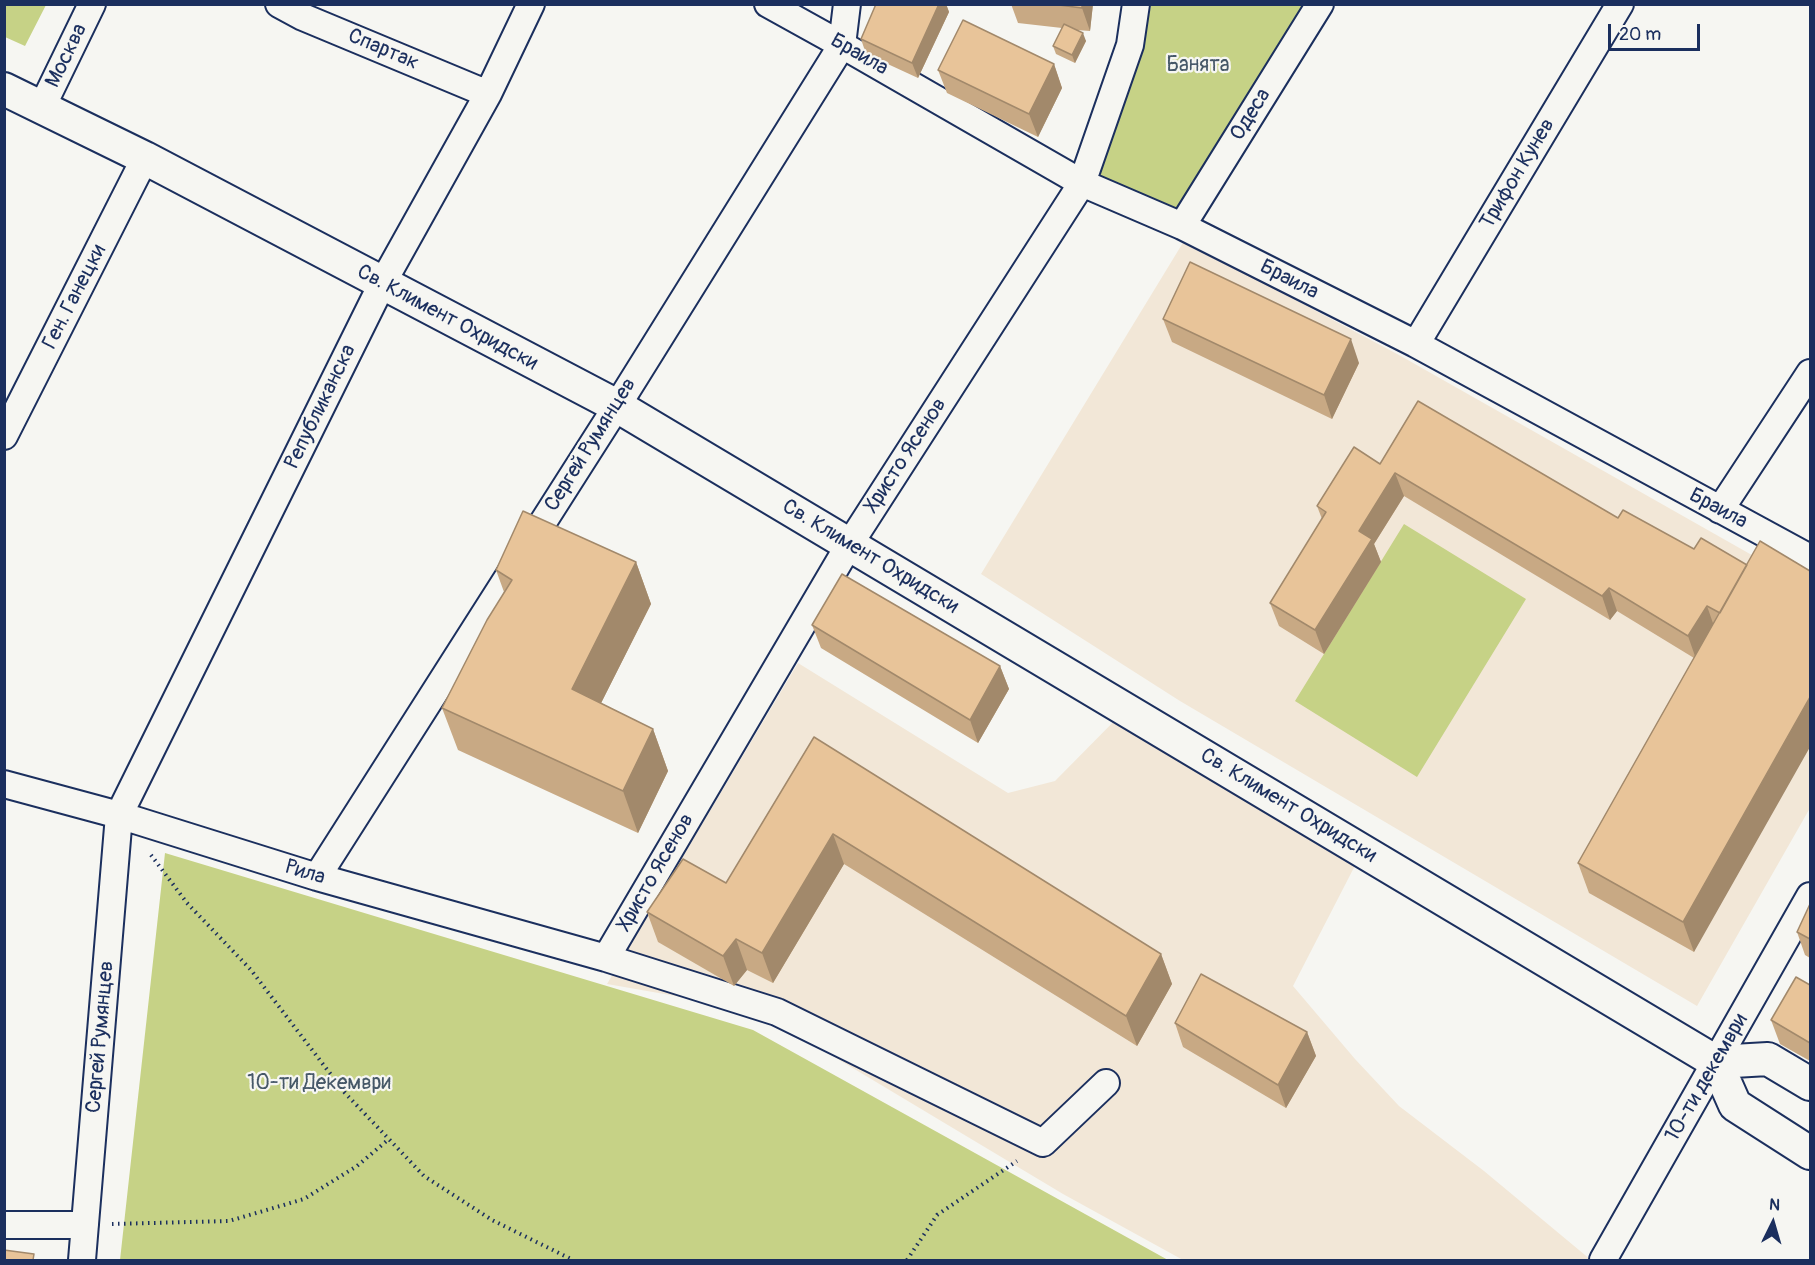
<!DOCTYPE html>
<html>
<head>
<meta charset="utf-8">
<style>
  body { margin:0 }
  #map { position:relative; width:1815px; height:1265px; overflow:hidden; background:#f6f6f2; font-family:Pangolin,sans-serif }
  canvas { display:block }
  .frame { position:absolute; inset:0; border:6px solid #1b2f5e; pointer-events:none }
  .north { position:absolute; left:1743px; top:1193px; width:60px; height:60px; -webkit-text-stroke:4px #f6f6f2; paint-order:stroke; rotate:5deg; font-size:16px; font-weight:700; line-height:24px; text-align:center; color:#1b2f5e }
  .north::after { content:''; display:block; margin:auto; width:21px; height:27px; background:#1b2f5e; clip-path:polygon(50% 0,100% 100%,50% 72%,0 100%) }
  .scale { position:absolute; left:1608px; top:24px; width:92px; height:27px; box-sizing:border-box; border:3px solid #1b2f5e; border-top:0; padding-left:8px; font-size:18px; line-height:21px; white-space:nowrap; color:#1b2f5e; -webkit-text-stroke:4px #f6f6f2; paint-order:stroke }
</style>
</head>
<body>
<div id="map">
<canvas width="1815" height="1265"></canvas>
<div class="frame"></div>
<div class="north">N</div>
<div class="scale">20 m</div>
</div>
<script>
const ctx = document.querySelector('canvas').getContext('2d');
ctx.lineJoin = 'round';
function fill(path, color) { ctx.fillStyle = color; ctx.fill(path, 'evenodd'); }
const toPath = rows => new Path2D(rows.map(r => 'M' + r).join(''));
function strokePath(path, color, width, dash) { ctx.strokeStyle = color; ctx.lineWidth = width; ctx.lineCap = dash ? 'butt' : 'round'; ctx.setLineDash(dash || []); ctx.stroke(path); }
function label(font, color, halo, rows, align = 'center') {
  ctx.font = font + ' Pangolin,sans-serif'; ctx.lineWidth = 4.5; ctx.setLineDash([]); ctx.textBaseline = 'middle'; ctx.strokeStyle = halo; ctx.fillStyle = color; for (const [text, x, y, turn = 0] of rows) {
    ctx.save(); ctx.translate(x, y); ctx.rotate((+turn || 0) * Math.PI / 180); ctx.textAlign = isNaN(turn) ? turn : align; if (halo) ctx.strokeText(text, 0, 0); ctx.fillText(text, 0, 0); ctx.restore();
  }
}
fill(toPath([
  [1184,241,1399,355,1810,588,1810,808,1697,1006,1180,701,981,574],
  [798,663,1008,793,1055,781,1133,702,1363,850,1293,986,1355,1059,1399,1106,1484,1171,1591,1260,1183,1260,1063,1194,796,1034,693,999,607,984]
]), '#f2e7d7');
fill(toPath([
  [5,4,46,5,25,46,5,37],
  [1151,5,1303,5,1178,215,1097,177,1144,42],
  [1404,524,1526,599,1417,777,1295,701],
  [165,853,753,1030,1168,1260,120,1260]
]), '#c6d286');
const minor = toPath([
  [279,4,303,17,488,94],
  [768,4,842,45,1082,183,1182,226,1416,344,1810,558],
  [42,107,92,4],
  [1182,226,1320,4],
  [1416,344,1620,4],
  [4,436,145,158],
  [1720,510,1810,373],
  [4,784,119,815,317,877,606,958,777,1012,1043,1143,1106,1083],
  [317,877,617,406,842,45,847,4],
  [606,958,849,545,1082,183,1130,45,1136,4],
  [4,1225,85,1225],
  [82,1260,119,815,382,284,488,94,531,4],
  [1603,1260,1810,896]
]);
const tertiary = toPath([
  [4,89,145,158,617,406,1716,1062,1768,1059,1810,1084],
  [1716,1062,1735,1105,1810,1153]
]);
strokePath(minor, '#1b2f5e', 30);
strokePath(tertiary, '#1b2f5e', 36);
strokePath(toPath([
  [151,855,187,903,251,970,345,1093,424,1176,492,1220,573,1260],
  [112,1224,229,1221,304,1199,357,1166,389,1139],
  [907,1260,937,1215,1017,1161]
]), '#1b2f5e', 4, [1.5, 4.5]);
strokePath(minor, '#f6f6f2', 26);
strokePath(tertiary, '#f6f6f2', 32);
fill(toPath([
  [876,4,946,4,949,12,918,78,866,54,861,39],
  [1011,4,1093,4,1090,31,1076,30,1086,41,1075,63,1056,54,1053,46,1062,28,1018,23],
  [1054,64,1062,88,1038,137,947,93,938,70],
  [1163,319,1359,363,1332,419,1172,342],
  [1380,464,1618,518,1694,549,1747,565,1694,952,1589,893,1578,863,1694,658,1617,611,1610,620,1404,496,1374,544,1381,562,1324,654,1279,626,1270,603,1322,519,1317,506],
  [636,562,651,604,601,703,653,729,668,771,638,833,458,750,442,708,504,592,496,570],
  [812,625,1000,666,1009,689,978,743,821,648],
  [814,737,1161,954,1172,984,1137,1046,844,864,773,983,747,970,734,986,658,942,647,912,726,883],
  [1810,904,1810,958,1805,955,1797,932],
  [1810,985,1810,1061,1780,1044,1771,1020],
  [1175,1023,1307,1032,1316,1056,1286,1108,1183,1047]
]), '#c8a984');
fill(toPath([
  [939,4,946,4,949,12,918,78,912,63],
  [1082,4,1093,4,1090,31,1082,8],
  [1083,33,1086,41,1075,63,1072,55],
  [1054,64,1062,88,1038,137,1029,114],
  [1351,339,1359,363,1332,419,1324,395],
  [1395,473,1404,496,1374,544,1381,562,1324,654,1315,630,1359,531],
  [636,562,651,604,587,731,572,689],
  [1609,588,1617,611,1610,620,1602,596],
  [1707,606,1715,629,1696,659,1688,636],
  [1000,666,1009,689,978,743,970,720],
  [1810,697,1810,747,1694,952,1683,922],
  [653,729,668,771,638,833,623,791],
  [833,834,844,864,773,983,762,953],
  [736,939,747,970,734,986,723,956],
  [1161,954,1172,984,1137,1046,1126,1016],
  [1307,1032,1316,1056,1286,1108,1278,1085]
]), '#a2896b');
const building = toPath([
  [876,4,939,4,912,63,861,39,876,4],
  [1051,4,1082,4,1082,8,1051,4],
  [963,20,1054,64,1029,114,938,70,963,20],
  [1064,24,1083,33,1072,55,1053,46,1064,24],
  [1190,262,1351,339,1324,395,1163,319,1190,262],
  [1418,401,1618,518,1623,510,1694,549,1701,538,1747,565,1720,613,1707,606,1688,636,1609,588,1602,596,1395,473,1359,531,1372,539,1315,630,1270,603,1326,512,1317,506,1354,447,1380,464,1418,401],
  [523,511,636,562,572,689,653,729,623,791,442,708,487,620,512,580,496,570,523,511],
  [1760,541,1810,571,1810,697,1683,922,1578,863,1760,541],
  [842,574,1000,666,970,720,812,625,842,574],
  [814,737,1161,954,1126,1016,833,834,762,953,736,939,723,956,647,912,683,859,726,883,814,737],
  [1810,904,1810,939,1797,932,1810,904],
  [1201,974,1307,1032,1278,1085,1175,1023,1201,974],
  [1796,977,1810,985,1810,1043,1771,1020,1796,977],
  [4,1250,34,1254,33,1260,4,1260,4,1250]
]);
fill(building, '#e8c499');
strokePath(building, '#a2896b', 1.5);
label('21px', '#1b2f5e', '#f6f6f2', [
  ["Спартак",383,50,23],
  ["Браила",859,55,30],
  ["Москва",67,56,-64],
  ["Одеса",1251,115,-58],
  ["Трифон Кунев",1518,174,-59],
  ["Браила",1289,280,27],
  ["Ген. Ганецки",75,297,-63],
  ["Св. Климент Охридски",447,318,28],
  ["Републиканска",321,407,-64],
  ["Сергей Румянцев",591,445,-58],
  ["Христо Ясенов",906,456,-57],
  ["Браила",1718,509,28],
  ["Св. Климент Охридски",870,557,31],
  ["Св. Климент Охридски",1288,806,31],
  ["Рила",305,873,17],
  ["Христо Ясенов",656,873,-60],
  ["Сергей Румянцев",101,1037,-85],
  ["10-ти декември",1707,1078,-60]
]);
label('21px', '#465868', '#f6f6f2', [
  ["Банята",1198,66],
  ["10-ти Декември",319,1084]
]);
</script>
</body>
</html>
